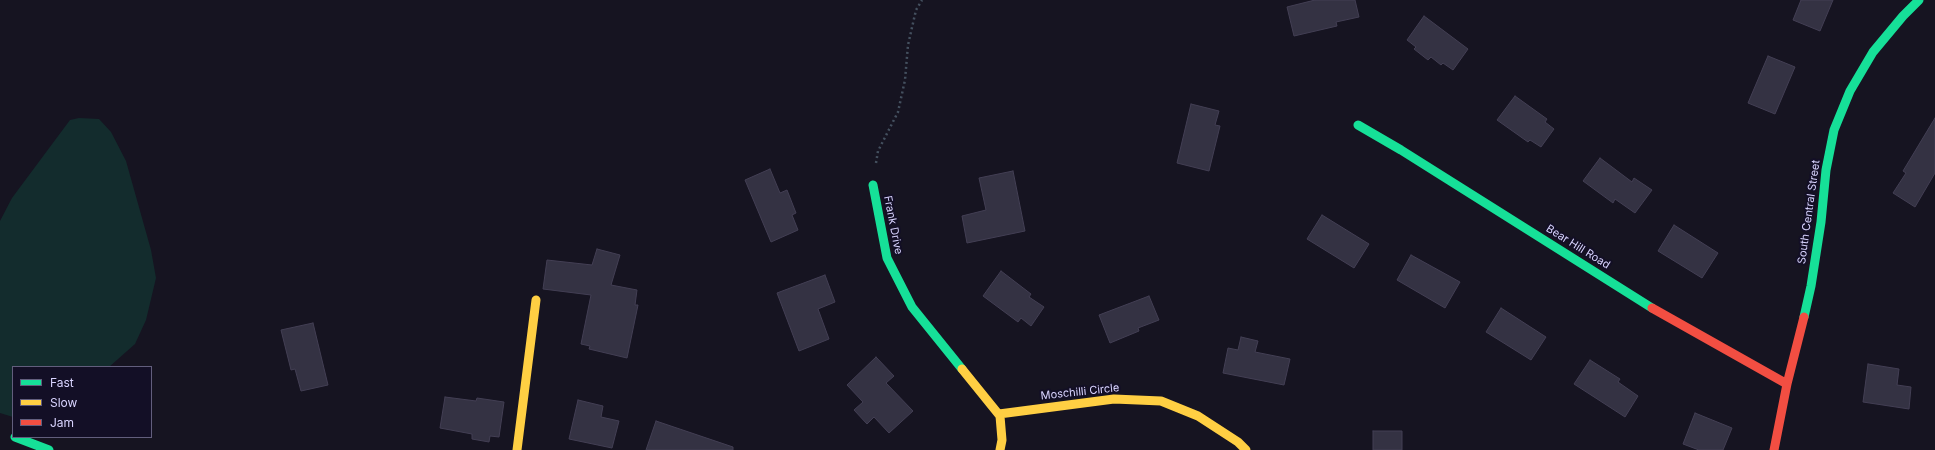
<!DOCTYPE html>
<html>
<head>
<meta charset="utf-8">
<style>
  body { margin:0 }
  #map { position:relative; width:1935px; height:450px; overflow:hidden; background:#161421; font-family:Inter,sans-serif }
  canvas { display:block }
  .legend { position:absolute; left:12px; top:366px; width:140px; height:72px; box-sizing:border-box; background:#130f26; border:1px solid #625e7d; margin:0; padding:5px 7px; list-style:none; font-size:12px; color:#d9d4ff }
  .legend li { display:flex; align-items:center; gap:8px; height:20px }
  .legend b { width:20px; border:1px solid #625e7d }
</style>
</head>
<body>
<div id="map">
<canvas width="1935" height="450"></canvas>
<ul class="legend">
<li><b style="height:5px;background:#16e098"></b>Fast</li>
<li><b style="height:5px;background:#ffcf43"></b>Slow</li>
<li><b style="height:5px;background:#f24e42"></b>Jam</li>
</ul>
</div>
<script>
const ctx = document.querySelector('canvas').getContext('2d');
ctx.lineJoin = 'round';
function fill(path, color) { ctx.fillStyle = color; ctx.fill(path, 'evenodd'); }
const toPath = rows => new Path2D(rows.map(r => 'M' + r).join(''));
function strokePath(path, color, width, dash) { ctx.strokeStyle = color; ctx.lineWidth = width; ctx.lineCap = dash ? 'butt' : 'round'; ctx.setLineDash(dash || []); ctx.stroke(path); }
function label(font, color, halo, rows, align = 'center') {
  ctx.font = font + ' Inter,sans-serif'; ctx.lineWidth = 4; ctx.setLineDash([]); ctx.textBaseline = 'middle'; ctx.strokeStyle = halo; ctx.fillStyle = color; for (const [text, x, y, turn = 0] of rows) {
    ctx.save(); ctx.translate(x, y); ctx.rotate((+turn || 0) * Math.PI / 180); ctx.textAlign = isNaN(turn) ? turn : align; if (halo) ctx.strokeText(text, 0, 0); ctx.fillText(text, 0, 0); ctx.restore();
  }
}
fill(toPath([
  [79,118,99,119,111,132,126,161,151,250,156,278,146,320,135,344,109,367,13,367,13,417,0,413,0,221,12,198,70,120]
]), '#132c2d');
const building = toPath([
  [1315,0,1355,0,1359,17,1336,22,1337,26,1294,36,1287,7,1315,0],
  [1801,0,1833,0,1820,31,1793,20,1801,0],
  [1424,16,1468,49,1453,70,1443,63,1441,65,1431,57,1428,60,1414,49,1416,47,1407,40,1424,16],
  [1768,56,1795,67,1775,114,1748,103,1768,56],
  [1515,96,1547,119,1545,122,1554,129,1541,147,1530,140,1528,142,1497,120,1515,96],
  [1191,104,1219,111,1215,125,1220,126,1209,171,1177,163,1191,104],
  [1935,118,1935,173,1915,207,1893,193,1906,173,1903,171,1935,118],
  [1600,158,1632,182,1634,178,1652,190,1635,213,1615,199,1613,203,1583,181,1600,158],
  [770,169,780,193,787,190,796,213,792,215,798,230,771,242,745,180,770,169],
  [1013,171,1025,231,967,243,962,216,986,210,979,178,1013,171],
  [1322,215,1369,244,1354,268,1307,239,1322,215],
  [1674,225,1718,253,1702,278,1658,251,1674,225],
  [597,249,620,255,611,285,637,290,635,305,638,305,627,358,589,349,590,346,581,344,591,295,543,289,547,260,592,265,597,249],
  [1411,255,1460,282,1445,308,1397,280,1411,255],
  [1001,271,1031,294,1029,297,1044,307,1031,326,1021,318,1018,322,983,296,1001,271],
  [825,275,835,302,818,309,829,339,799,351,777,293,825,275],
  [1149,296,1159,320,1138,328,1139,331,1110,343,1099,315,1149,296],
  [1501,308,1546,337,1531,360,1486,332,1501,308],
  [313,323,328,385,301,391,295,369,291,370,281,330,313,323],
  [1241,337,1258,341,1255,352,1290,359,1284,385,1223,373,1228,348,1238,350,1241,337],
  [876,357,894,376,886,383,913,411,889,433,874,417,867,424,854,410,863,402,847,385,876,357],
  [1590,360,1620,379,1618,382,1638,396,1625,417,1574,384,1590,360],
  [1868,364,1899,369,1897,385,1911,387,1909,409,1863,402,1868,364],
  [445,397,476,401,477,398,504,402,499,437,490,436,489,442,472,439,472,434,440,428,445,397],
  [578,400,603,406,601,417,619,421,612,448,569,439,578,400],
  [1695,413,1732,428,1723,450,1699,450,1683,444,1695,413],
  [656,421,733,447,733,450,646,450,656,421],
  [1373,431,1402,431,1402,450,1373,450,1373,431]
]);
fill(building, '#343243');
strokePath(building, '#433f54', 1);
strokePath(toPath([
  [876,163,878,151,898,112,905,80,908,45,916,10,922,0]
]), '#44505f', 2.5, [2, 3]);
strokePath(toPath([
  [1358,125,1401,150,1652,308],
  [873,185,887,258,912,307,962,369],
  [1804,317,1811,286,1821,222,1826,170,1834,130,1850,91,1873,52,1903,16,1919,0],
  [15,437,49,450]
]), '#16e098', 9);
strokePath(toPath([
  [962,369,1000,416,1002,440,1000,450],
  [999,414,1114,399,1161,401,1198,416,1238,442,1246,450],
  [517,450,536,300]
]), '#ffcf43', 9);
strokePath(toPath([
  [1652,308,1787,384],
  [1774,450,1787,384,1804,317]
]), '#f24e42', 9);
label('11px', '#d9d4ff', '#130f26', [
  ["South Central Street",1809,212,-82],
  ["Frank Drive",893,225,79],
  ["Bear Hill Road",1578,247,32],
  ["Moschilli Circle",1080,392,-6]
]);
</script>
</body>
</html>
